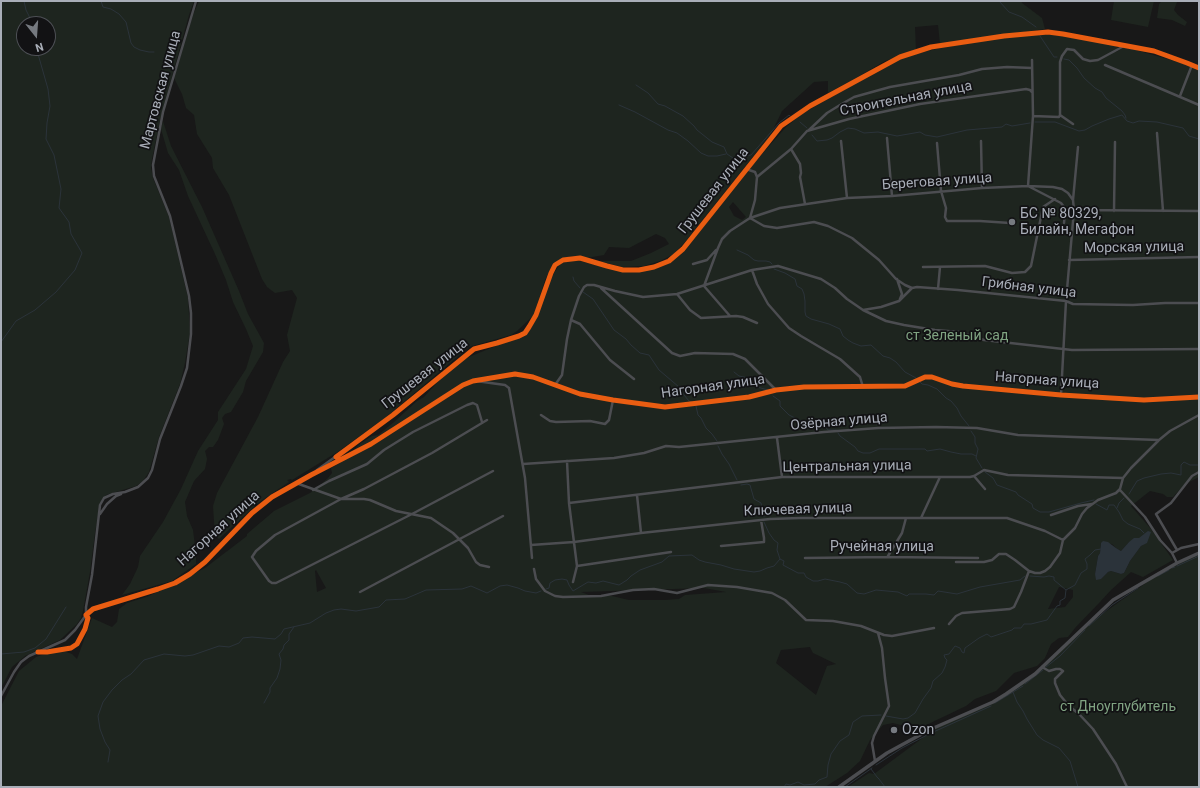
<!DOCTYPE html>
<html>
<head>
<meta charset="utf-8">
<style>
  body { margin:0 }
  #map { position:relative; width:1200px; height:788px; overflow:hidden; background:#181818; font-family:Roboto,sans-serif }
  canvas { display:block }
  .frame { position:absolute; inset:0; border:2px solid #a9aeb8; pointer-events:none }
  .north { position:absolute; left:16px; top:16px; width:40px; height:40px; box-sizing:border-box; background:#121214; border:1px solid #4e5056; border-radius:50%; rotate:163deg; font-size:11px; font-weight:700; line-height:16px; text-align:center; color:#a9aeb8 }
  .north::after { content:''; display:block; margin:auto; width:14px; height:18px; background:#767a80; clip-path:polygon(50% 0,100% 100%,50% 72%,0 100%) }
</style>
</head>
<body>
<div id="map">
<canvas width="1200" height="788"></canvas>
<div class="frame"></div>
<div class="north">N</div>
</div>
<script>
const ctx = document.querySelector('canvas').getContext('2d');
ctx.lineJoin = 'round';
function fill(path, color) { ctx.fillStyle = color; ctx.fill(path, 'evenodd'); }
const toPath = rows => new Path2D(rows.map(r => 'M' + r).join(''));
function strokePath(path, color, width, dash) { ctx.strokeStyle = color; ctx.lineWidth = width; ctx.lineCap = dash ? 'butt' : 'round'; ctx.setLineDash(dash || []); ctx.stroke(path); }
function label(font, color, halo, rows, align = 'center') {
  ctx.font = font + ' Roboto,sans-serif'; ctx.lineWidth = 3.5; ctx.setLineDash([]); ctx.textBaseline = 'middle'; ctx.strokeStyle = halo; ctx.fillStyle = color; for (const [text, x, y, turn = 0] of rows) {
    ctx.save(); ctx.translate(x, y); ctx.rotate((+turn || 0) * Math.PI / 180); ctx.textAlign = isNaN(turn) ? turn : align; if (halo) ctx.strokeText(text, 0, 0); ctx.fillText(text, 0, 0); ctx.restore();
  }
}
fill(toPath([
  [1,1,194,1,189,15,160,120,152,159,151,168,153,178,169,217,188,298,190,332,185,363,180,384,159,437,149,472,143,481,136,486,106,495,99,505,98,514,95,533,90,572,83,611,81,618,77,624,60,640,25,656,12,667,1,688],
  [24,24,48,24,48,48,24,48],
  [199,1,1021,1,1022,3,1042,18,1045,29,940,44,938,25,915,27,916,50,885,61,856,78,828,93,828,81,814,82,782,111,771,134,685,242,674,254,660,261,644,266,622,267,599,261,631,261,651,253,669,244,665,238,656,234,629,248,609,247,604,255,586,258,574,256,563,258,553,264,545,280,534,315,517,331,511,335,469,347,385,418,339,451,292,480,291,479,287,480,289,482,258,503,219,539,215,536,213,506,217,493,258,417,283,362,290,351,287,335,297,298,292,290,275,293,267,287,262,279,229,195,213,168,212,158,197,134,194,115,186,108,182,94,174,78,193,15],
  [1114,1,1154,1,1148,27,1111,20],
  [1162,1,1179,1,1177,2,1174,10,1178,15,1187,22,1185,26,1172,20,1157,18,1159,4],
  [1046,34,1073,37,1110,44,1118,47,1116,52,1125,47,1192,66,1199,69,1199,477,1185,484,1173,497,1167,497,1163,494,1150,491,1131,506,1151,529,1173,560,1143,577,1131,572,1111,590,1100,602,1075,628,1068,637,1059,638,1051,644,1045,658,1037,666,1014,673,996,691,975,699,966,706,920,728,913,728,893,723,883,725,870,740,860,761,847,773,825,787,1,787,1,706,19,671,36,657,45,654,63,651,72,654,77,659,92,618,112,627,117,622,119,609,127,603,149,596,205,568,247,536,247,534,274,511,310,493,318,487,328,478,332,473,331,468,340,463,361,443,372,436,378,435,394,422,417,401,424,397,446,373,464,359,513,339,526,332,537,317,549,283,554,273,561,263,575,260,627,272,651,269,668,263,685,250,746,172,786,127,791,123,800,115,888,65,907,56,936,49,994,39,1026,35],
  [733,202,746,217,742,220,734,216,729,207],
  [1139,538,1147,542,1141,546,1130,561,1124,573,1121,574,1111,571,1108,572,1101,579,1095,574,1098,556,1100,553,1101,543,1112,544,1116,548,1121,551,1129,542],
  [316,570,326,588,317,592,315,571],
  [1059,587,1073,590,1073,597,1065,607,1048,609],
  [704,588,726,592,685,595,679,599,665,600,629,600,612,596,589,595,581,592],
  [810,647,813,653,836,664,827,666,816,695,776,663,781,650],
  [163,121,171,146,202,207,239,291,248,314,264,343,263,352,246,381,243,392,231,412,225,414,222,418,224,424,218,440,213,447,209,447,205,451,207,459,205,469,194,481,185,502,187,516,193,530,196,554,196,564,172,581,122,595,130,584,138,567,140,556,163,522,181,489,198,451,218,420,218,412,246,369,253,346,246,329,233,302,226,280,215,254,188,196,179,170,168,153,161,129],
  [1199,553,1199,787,848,787,869,773,874,774,936,728,993,703,1034,676,1091,622,1150,580]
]), '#1e251f');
fill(toPath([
  [1148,531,1151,532,1147,543,1141,546,1130,561,1124,573,1121,574,1111,571,1108,572,1101,579,1096,580,1095,574,1098,556,1100,553,1101,543,1103,541,1108,542,1116,548,1121,551,1129,542,1134,538,1139,538]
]), '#2b333a');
strokePath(toPath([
  [24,1,26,10,33,24],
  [101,1,103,7,111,9,119,14,126,22,131,43,134,47,140,50,149,52,154,52],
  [999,1,1009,12,1022,17,1036,27],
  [1040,36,1054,57,1057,57],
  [1064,59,1069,60,1077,68,1084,78,1095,88,1102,92,1106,98,1122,111,1125,115,1126,118],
  [636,85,648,93,658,104,665,106,683,116,694,126,697,130,712,142,724,147,727,154,733,158,751,155,779,123,789,115,790,116],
  [619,105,635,112,668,130,677,133,688,141,701,153,708,156,717,156,726,154],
  [800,122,807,128],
  [1035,122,1055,122,1079,131,1085,130,1092,126,1109,119,1122,115,1127,121,1133,123,1139,121,1157,122,1183,128,1189,136,1199,139],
  [812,135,817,141,827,140,832,138,840,132,848,128,855,129,864,133,878,132,897,136,920,132,925,135,937,137,967,130,1002,127,1006,124,1012,126,1030,123],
  [737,250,748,255,754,260,758,261,766,261,770,262,772,264],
  [774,269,785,273,795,279,797,286,802,289,804,294,805,301,805,312,806,316,811,319,829,324,840,329,843,336,848,340,853,343,861,346,871,345,883,356,890,358,896,362,905,372,916,378],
  [573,277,574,281,580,288],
  [583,292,593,299,614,330,626,339,631,345,640,353,649,355,659,370,679,387,684,395,689,401,692,402],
  [1,342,16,321,35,310,56,292,75,270,82,253,71,234,69,222,59,208,61,189,54,155,46,139,47,123,50,106,48,89,38,54,39,48],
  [734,372,739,376,748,378,752,383,757,387,768,390],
  [920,382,922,384,928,385,937,389,946,398,951,401,957,408,961,416,969,426],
  [773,396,780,401,780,406,789,415,809,425,818,424],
  [696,406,698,415,701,418,706,428,712,434,717,441],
  [823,424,828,430,836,430],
  [971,431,975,437,975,443,978,449,976,458,982,468],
  [838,433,840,436,855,447,858,451,863,453,870,453,879,449,925,449,927,451,940,449,951,452,961,454,972,454,976,456],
  [718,446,722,454,729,464,737,480],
  [985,472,993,478,997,485,1016,492,1018,495,1032,504,1033,508,1040,512,1049,512,1081,503,1094,500],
  [741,485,747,484,750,485,754,499,761,503,764,517],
  [1129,494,1137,481,1144,478,1161,474,1171,473,1181,475,1181,465,1184,462,1190,465,1199,465],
  [1096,504,1107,510,1109,505,1114,505,1119,512,1123,520,1128,524,1140,529,1144,533],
  [1117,508,1119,503,1124,498],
  [764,522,769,533,774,540,778,543,777,550,780,559],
  [1177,566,1199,556],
  [1172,568,1175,567],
  [1030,576,1044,577,1049,576,1054,577,1054,580,1066,590,1075,585,1081,573,1087,569,1087,564,1085,559,1090,555,1095,550,1101,549],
  [1158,576,1169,570],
  [546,589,549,588,550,583,555,580,562,579,567,580,569,585,573,591,588,582,596,583,603,581,619,585,627,580,631,576,640,570,662,562,669,556,692,555,699,560,705,562,721,565,734,569,754,572,760,571,767,568,774,566,780,559,784,561,783,565,798,573,804,573,806,577,813,581,818,581,825,579,840,582,847,584,857,593,864,594,876,590,898,592,907,596,909,594,926,594,934,595,938,591,957,594,980,587,1020,580,1025,576],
  [1089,626,1112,605,1138,588],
  [1,654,24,652,35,648,46,639,66,607],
  [1046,667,1060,656,1085,630],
  [1025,684,1043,670],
  [1013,692,1017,702,1023,711,1027,719,1037,735,1043,740,1059,748,1070,761,1078,787],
  [264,703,270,692,270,688,277,678,280,669,281,660,279,654,283,649,284,645,289,640,289,634,294,627],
  [995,703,1023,686],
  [886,716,903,719,908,718,915,713,923,699,931,688,933,681,942,673,945,667,947,660,945,658,944,655,949,654,955,646,960,648,962,652,964,653,965,648,979,638,987,634,991,637,1012,630,1014,628,1021,628,1024,624,1031,624,1047,620,1057,606,1060,605,1060,601,1065,598,1066,590],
  [108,762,110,750,105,742,100,729,98,716,103,702,112,690,122,680,131,674,144,660,164,654,185,656,193,655,219,646,229,647,239,643,243,638,252,637,275,639,281,634,284,629,310,623,326,613,334,610,341,609,356,611,379,607,386,600,405,599,426,590,462,589,471,586,487,593,500,586,507,585,518,588,525,591,536,593,541,591],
  [876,765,902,748,929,734,991,706],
  [871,769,877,777,879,779,885,787],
  [784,787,786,784,790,785,798,782,804,785,815,784,819,780,827,777,828,765,831,754,840,741,849,735,853,722,862,716,881,715],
  [845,787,872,768]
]), '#2b333a', 1);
strokePath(toPath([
  [1032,60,1033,116,1028,186,1061,203,1064,207,1065,212,1064,223],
  [1105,65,1199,105],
  [1180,96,1192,65],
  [1060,115,1073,124],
  [1033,116,1059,117,1060,115,1060,62,1062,56,1067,49,1074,50,1083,59,1090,61,1098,60,1124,46],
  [809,130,827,113,840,105,854,97,890,87,959,75,982,69,1007,67,1032,68],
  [1157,133,1163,211],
  [887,138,892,196],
  [841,141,847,198],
  [981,141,982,188],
  [937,143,941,191,946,208,945,217,947,221,980,221,1010,223],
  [791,149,800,164,801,173,800,177,805,204],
  [746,169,755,172,757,177],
  [757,177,791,149,807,131,849,119,920,104,1026,89,1030,90,1032,92],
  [757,177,755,200,750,218,764,226,777,228,814,222,828,226,852,238,879,260,896,279,905,285,912,288],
  [1073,200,1078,147],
  [1114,211,1115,142],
  [1069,260,1199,257],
  [693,264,707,260,716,250],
  [923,267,985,266,1012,273,1025,272,1031,266,1043,207,1055,199],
  [752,270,757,284,768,304,789,328,801,336,840,359,860,377,863,387],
  [897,279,902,294,900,299],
  [601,288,672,353,680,356,695,353,733,354,745,359,776,390],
  [938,289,940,267],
  [677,294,690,310,701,318,736,316,743,317,757,323],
  [863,310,881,307,899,301,912,288,917,287,958,290,1066,301,1073,304,1133,305,1165,303,1199,303],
  [730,316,704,286,718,248,722,239,730,231,750,218,780,208,847,198,892,196,982,188,1028,186,1053,187,1062,189,1068,193,1073,200,1074,210,1199,211],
  [571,320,580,324,610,360,634,379],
  [476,381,505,385,509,388,525,478,532,558],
  [555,385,562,375,567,339,571,320,579,296,584,287,587,285,594,285,615,291,643,297,677,294,752,270,778,266,821,279,835,288,847,299,863,310,886,321,904,325,935,330,960,332,984,340,1072,350,1199,349],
  [1061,395,1066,301,1074,210],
  [541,415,550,421,556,422,590,421,605,424,609,420,613,400],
  [487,420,432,453,364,489,341,499,275,535,256,551,252,557,269,581,272,583,276,583,412,514,493,471],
  [777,438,782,477],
  [567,461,569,503,577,566,573,582],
  [523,464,614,458,644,453,666,446,679,447,824,432,878,428,936,427,977,428,1018,435,1159,440],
  [317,470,393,415,474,349,497,343,519,336,525,333,529,327,536,315,551,273,555,265,563,260,580,258,607,266,623,270,639,270,654,267,669,261,683,249,781,126,810,106,900,57,931,47,1004,36,1048,32,1063,34,1154,51,1187,63,1199,68],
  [974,476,985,489],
  [296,483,341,499,364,499,370,500,396,511,431,518,453,533,468,548,476,562,480,565,489,567],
  [313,490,329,481,367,464,384,450,413,432,467,405,473,403,477,405,482,422],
  [1120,490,1145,517,1160,540,1172,553,1177,563],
  [637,495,641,533],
  [569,503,782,477,970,477,974,476,984,470,1008,475,1123,478],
  [100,514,107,504,116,496,121,494],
  [1051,515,1078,506,1092,504],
  [921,518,940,477],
  [531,545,574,542,641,533,770,519,800,518,1007,518,1045,531,1063,540],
  [721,546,764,542,764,538,761,520],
  [1177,550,1156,514,1171,503,1192,476,1199,472],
  [1172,553,1181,548,1199,544],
  [888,556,902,533,906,518],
  [805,558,887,557,978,558],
  [956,562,984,562,992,560,999,554,1006,554,1015,560,1029,571],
  [577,566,671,552],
  [534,569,536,579,545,591,555,596,563,597,601,596,633,590,654,589,677,593,708,585,737,587,772,593,785,600,806,620,833,621,861,626,884,635,892,636,934,628],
  [360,592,503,516],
  [949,624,956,616,962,613,1010,609,1014,607,1021,592,1029,571,1035,573,1040,573,1045,571,1050,567,1060,553,1063,540,1075,528,1082,514,1087,508,1098,500,1116,493,1120,489,1123,478,1131,468,1159,440,1170,431,1199,415],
  [38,652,47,652,71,648,77,644,85,629,88,618,86,615,93,609,158,589,175,583,190,574,205,562,252,513,272,497,311,475,371,444,463,385,473,381,515,374,533,377,580,394,613,400,665,407,749,397,776,390,804,387,905,386,925,377,932,377,952,384,963,386,1061,395,1144,400,1199,397],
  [1042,667,1049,671,1056,669,1060,669,1063,671,1055,679,1055,683,1060,695,1069,706,1079,714,1093,729,1116,764,1127,787],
  [1,696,14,672,21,662,29,656,65,640,75,630,86,615,86,607,92,575,100,505,104,498,113,494,125,492,138,487,148,478,152,470,160,439,181,386,187,368,191,334,191,313,189,296,170,216,154,176,153,165,163,112,196,1],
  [875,761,872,743,874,736,889,706,885,678,882,648,878,633]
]), '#4c4d51', 2.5);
strokePath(toPath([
  [839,787,887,753,929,730,993,702,1006,694,1035,674,1113,600,1177,563,1199,553]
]), '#4c4d51', 3.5);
strokePath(toPath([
  [336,457,393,415,474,349,497,343,519,336,525,333,529,327,536,315,551,273,555,265,563,260,580,258,607,266,623,270,639,270,654,267,669,261,683,249,781,126,810,106,900,57,931,47,1004,36,1048,32,1063,34,1154,51,1187,63,1199,68],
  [38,652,47,652,71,648,77,644,85,629,88,618,86,615,93,609,158,589,175,583,190,574,205,562,252,513,272,497,311,475,371,444,463,385,473,381,515,374,533,377,580,394,613,400,665,407,749,397,776,390,804,387,905,386,925,377,932,377,952,384,963,386,1061,395,1144,400,1199,397]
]), '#e95d12', 5);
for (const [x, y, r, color] of [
  [1012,222,4,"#767a80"],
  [894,730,4,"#767a80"]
]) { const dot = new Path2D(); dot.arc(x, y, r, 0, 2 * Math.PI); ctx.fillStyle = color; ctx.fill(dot); strokePath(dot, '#121214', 1.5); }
label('14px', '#a9aeb8', '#121214', [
  ["Мартовская улица",161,90,-75],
  ["Строительная улица",906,99,-11],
  ["Береговая улица",937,182,-4],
  ["Грушевая улица",714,191,-52],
  ["Морская улица",1134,248,-1],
  ["Грибная улица",1029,288,7],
  ["Грушевая улица",425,374,-38],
  ["Нагорная улица",1047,381,4],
  ["Нагорная улица",713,387,-8],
  ["Озёрная улица",839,422,-5],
  ["Центральная улица",847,467,-1],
  ["Ключевая улица",798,510,-2],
  ["Нагорная улица",219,529,-42],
  ["Ручейная улица",882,547]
]);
label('14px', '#a9aeb8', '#121214', [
  ["БС № 80329,",1020,214],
  ["Билайн, Мегафон",1020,230],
  ["Ozon",902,730]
], 'left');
label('14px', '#80a382', '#121214', [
  ["ст Зеленый сад",957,336],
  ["ст Дноуглубитель",1118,707]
]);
</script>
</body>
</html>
